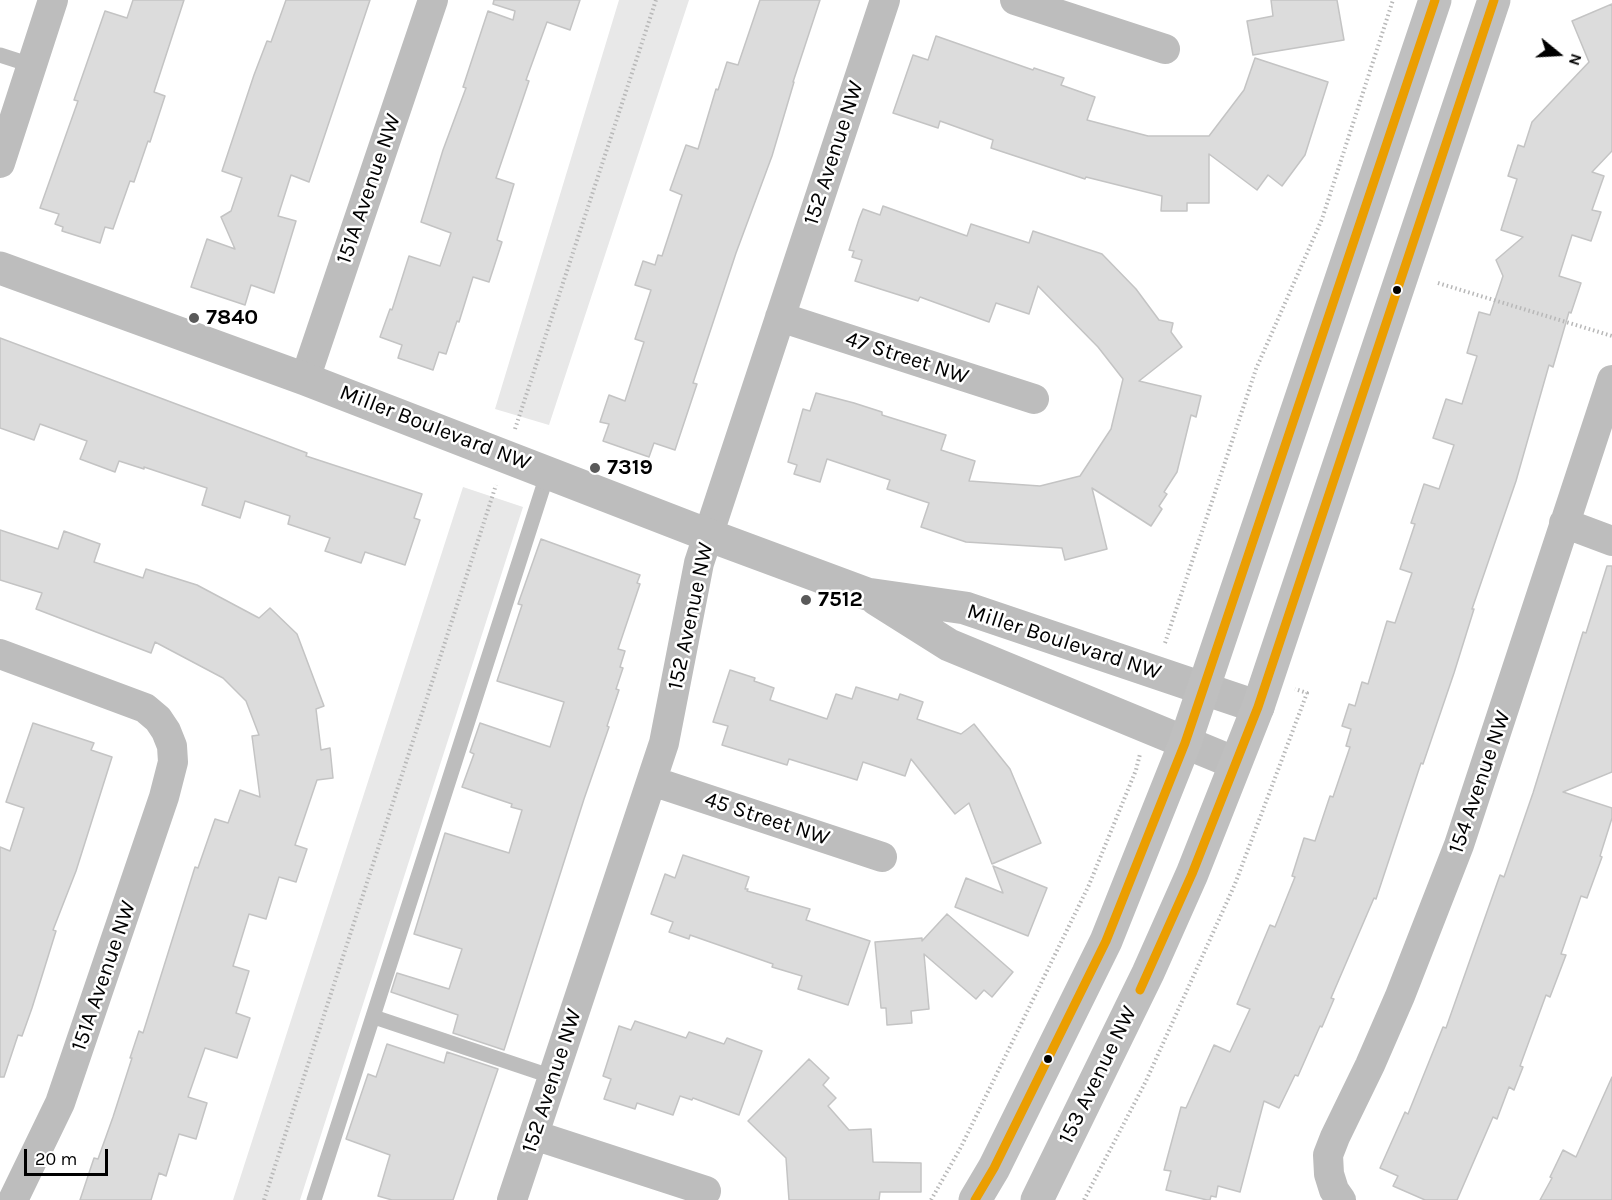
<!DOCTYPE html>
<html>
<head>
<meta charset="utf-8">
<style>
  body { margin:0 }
  #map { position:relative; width:1612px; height:1200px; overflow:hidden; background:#fff; font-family:Karla,sans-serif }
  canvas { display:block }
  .north { position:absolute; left:1528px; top:24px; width:60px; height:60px; -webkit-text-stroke:4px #fff; paint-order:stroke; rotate:108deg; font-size:16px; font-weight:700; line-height:24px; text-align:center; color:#000 }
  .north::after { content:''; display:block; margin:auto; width:21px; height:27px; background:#000; clip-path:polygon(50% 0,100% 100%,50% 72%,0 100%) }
  .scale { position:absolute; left:24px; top:1149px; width:84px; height:27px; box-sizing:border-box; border:3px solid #000; border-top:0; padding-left:8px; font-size:18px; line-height:21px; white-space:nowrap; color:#000; -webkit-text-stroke:4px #fff; paint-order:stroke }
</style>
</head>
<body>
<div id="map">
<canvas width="1612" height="1200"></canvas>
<div class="north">N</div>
<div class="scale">20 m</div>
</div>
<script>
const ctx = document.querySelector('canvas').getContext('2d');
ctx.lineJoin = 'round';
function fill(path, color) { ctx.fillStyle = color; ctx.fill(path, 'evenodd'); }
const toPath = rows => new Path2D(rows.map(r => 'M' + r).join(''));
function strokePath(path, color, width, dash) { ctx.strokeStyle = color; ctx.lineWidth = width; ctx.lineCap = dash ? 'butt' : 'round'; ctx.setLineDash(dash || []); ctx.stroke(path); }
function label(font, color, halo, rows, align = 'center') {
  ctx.font = font + ' Karla,sans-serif'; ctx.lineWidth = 5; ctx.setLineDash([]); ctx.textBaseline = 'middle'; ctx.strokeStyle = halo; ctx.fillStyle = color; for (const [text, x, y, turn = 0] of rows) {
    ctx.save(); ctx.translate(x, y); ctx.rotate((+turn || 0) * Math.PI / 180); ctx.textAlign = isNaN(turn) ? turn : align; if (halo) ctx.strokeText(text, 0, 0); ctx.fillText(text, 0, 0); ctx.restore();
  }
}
fill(toPath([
  [619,0,689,0,549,425,495,409],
  [463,487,523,507,300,1200,233,1200]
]), '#e8e8e8');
const building = toPath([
  [133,0,184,0,154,92,165,96,150,142,148,141,134,182,130,181,113,229,105,227,100,243,62,231,63,227,55,224,59,214,40,208,78,101,74,100,105,11,127,18,133,0],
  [286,0,370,0,309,182,291,175,278,216,296,221,274,293,251,285,245,305,191,287,207,239,235,249,221,217,231,211,242,178,222,171,254,75,267,41,271,42,286,0],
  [494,0,580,0,570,30,547,22,526,80,529,81,496,178,514,184,497,240,502,242,489,282,473,277,459,322,457,321,446,354,439,352,433,370,398,358,402,345,380,337,390,309,392,310,409,256,440,266,451,233,421,222,443,150,466,88,463,87,488,11,513,20,515,11,493,4,494,0],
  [760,0,820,0,793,82,794,82,772,156,736,253,693,383,697,384,675,450,654,443,649,457,603,441,609,424,600,422,609,395,625,401,644,342,635,339,651,290,635,285,643,261,655,265,658,255,662,256,682,195,670,190,686,145,698,149,716,89,718,90,727,62,738,65,760,0],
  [1271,0,1337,0,1344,40,1253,55,1247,21,1273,16,1271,0],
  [1612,4,1612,151,1592,172,1604,176,1592,210,1601,212,1591,241,1572,235,1559,276,1581,283,1571,313,1569,312,1553,367,1549,365,1516,481,1472,609,1474,609,1454,673,1423,764,1421,763,1376,899,1374,898,1331,998,1334,999,1322,1027,1320,1026,1298,1076,1295,1075,1279,1108,1264,1101,1240,1192,1218,1186,1216,1197,1211,1196,1210,1200,1207,1200,1166,1190,1171,1171,1164,1170,1181,1107,1186,1108,1214,1045,1230,1052,1250,1009,1237,1004,1270,925,1275,927,1295,877,1292,876,1304,838,1315,841,1330,796,1333,797,1350,747,1346,746,1351,729,1342,726,1349,704,1355,706,1362,682,1368,684,1387,621,1395,623,1412,573,1400,569,1415,524,1411,523,1424,484,1439,489,1454,445,1433,438,1446,399,1462,404,1477,356,1467,353,1479,312,1490,315,1503,276,1496,260,1523,237,1501,230,1517,179,1508,176,1518,145,1524,147,1532,122,1589,62,1572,21,1612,4],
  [936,36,1033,70,1034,68,1064,78,1061,85,1095,97,1087,120,1148,136,1209,136,1244,90,1255,58,1328,82,1305,155,1282,186,1268,175,1257,190,1209,154,1209,203,1187,203,1187,211,1161,211,1162,196,1086,177,1085,179,991,148,993,140,940,121,938,128,893,113,913,55,928,60,936,36],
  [883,206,967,236,971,224,1029,243,1033,231,1102,254,1136,289,1159,320,1173,323,1171,332,1182,347,1139,381,1201,396,1196,417,1191,415,1177,472,1164,492,1167,494,1159,506,1162,509,1151,526,1092,488,1107,549,1065,560,1062,548,966,542,921,527,929,503,887,489,890,480,827,459,820,482,794,474,797,465,788,462,803,409,810,411,816,393,854,403,882,412,882,415,946,435,941,450,975,461,969,481,1040,486,1080,476,1111,429,1123,379,1098,347,1038,286,1029,314,996,303,989,322,920,297,918,301,855,281,862,260,852,257,854,251,849,250,859,219,863,209,880,215,883,206],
  [0,338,307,453,306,456,422,494,414,518,420,520,405,565,365,552,361,563,325,551,330,538,288,524,290,516,245,501,240,518,202,505,207,488,144,467,144,469,119,461,115,472,80,459,87,441,40,424,34,440,0,428,0,338],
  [0,530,58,549,64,531,100,544,94,562,143,578,146,569,197,585,259,618,270,608,297,634,324,706,316,709,321,750,330,748,333,778,317,780,295,845,307,849,296,882,279,877,266,919,249,914,233,966,249,971,236,1013,250,1018,237,1058,205,1048,188,1097,207,1103,196,1139,179,1134,166,1176,159,1173,151,1200,80,1200,94,1158,98,1159,113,1117,132,1058,130,1058,139,1031,143,1033,195,867,198,868,215,819,228,823,240,790,260,797,252,736,259,735,246,701,223,678,155,642,151,653,36,609,42,593,0,580,0,530],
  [541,539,640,575,637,583,640,584,618,649,625,651,620,667,623,668,616,689,619,690,607,726,609,727,584,799,504,1050,453,1033,458,1015,391,992,397,973,449,989,462,949,414,934,445,833,509,853,522,810,511,807,512,804,462,787,474,754,470,752,480,723,550,747,564,702,497,681,522,605,518,604,541,539],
  [1607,566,1612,566,1612,772,1563,792,1612,808,1612,818,1600,856,1602,857,1587,898,1581,896,1561,954,1566,955,1550,997,1546,995,1520,1066,1523,1067,1514,1090,1509,1087,1497,1119,1493,1117,1457,1200,1425,1200,1393,1186,1398,1176,1380,1168,1405,1112,1408,1114,1443,1027,1446,1028,1500,875,1504,877,1533,793,1583,632,1586,633,1607,566],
  [730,670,755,678,754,681,774,688,770,700,827,719,836,694,852,699,856,687,898,700,900,694,923,702,917,719,961,734,974,724,1010,769,1041,843,992,864,969,803,955,814,911,759,905,776,863,762,857,780,789,759,787,765,722,745,728,726,713,722,730,670],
  [33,723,94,743,91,750,112,757,76,871,53,930,56,931,32,1008,22,1036,18,1035,4,1077,0,1077,0,847,10,851,24,808,6,802,33,723],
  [683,855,749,877,745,889,748,889,747,891,810,909,806,920,870,941,848,1005,798,989,802,976,772,967,773,964,690,935,689,939,669,932,673,922,651,914,665,874,675,878,683,855],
  [993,866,1047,888,1028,936,955,907,966,878,1003,893,993,866],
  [947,914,1013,972,992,997,984,990,976,999,924,954,929,1009,911,1011,912,1023,887,1025,886,1008,881,1008,875,942,922,938,922,941,947,914],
  [635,1021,686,1038,689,1032,724,1044,727,1038,762,1051,739,1115,693,1098,692,1100,680,1096,673,1115,637,1103,635,1109,604,1099,611,1079,603,1076,619,1026,631,1030,635,1021],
  [387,1044,444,1063,447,1052,498,1069,453,1200,392,1200,378,1196,390,1155,346,1139,368,1074,376,1077,387,1044],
  [809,1059,829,1078,823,1085,836,1098,828,1106,849,1130,871,1129,873,1162,921,1163,921,1192,880,1192,879,1200,789,1200,786,1158,748,1121,809,1059],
  [1612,1077,1612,1200,1540,1200,1552,1178,1550,1177,1563,1150,1576,1157,1612,1077]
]);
fill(building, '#dcdcdc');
strokePath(building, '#c4c4c4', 1.5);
strokePath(toPath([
  [1438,283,1612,336],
  [515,429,656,0],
  [1165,643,1256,369,1322,219,1393,0],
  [264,1200,496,485],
  [931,1200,961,1147,1089,885,1136,770,1140,754],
  [1084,1200,1146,1081,1235,884,1307,693,1295,689]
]), '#b8b8b8', 4, [1.5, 3]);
strokePath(toPath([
  [0,55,31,65],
  [374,1017,553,1077],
  [314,1200,548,472]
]), '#bdbdbd', 15);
strokePath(toPath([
  [1015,0,1165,49],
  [0,163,53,0],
  [780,317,1034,399],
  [305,379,433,0],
  [1564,523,1612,541],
  [0,654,145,708,158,719,166,731,172,746,173,762,164,797,60,1103,13,1200],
  [652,781,882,857],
  [534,1135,706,1191],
  [512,1200,664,743,699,563,885,0],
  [1341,1200,1334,1190,1329,1174,1328,1155,1335,1137,1370,1065,1400,996,1459,845,1612,380]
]), '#bdbdbd', 30);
strokePath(toPath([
  [0,268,305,379,708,535,867,594,965,608,1258,707],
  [876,599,949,645,1235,763]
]), '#bdbdbd', 33);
strokePath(toPath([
  [975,1200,994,1168,1106,941,1185,743,1435,0],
  [1037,1200,1148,973,1192,874,1258,707,1494,0]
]), '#bfbfbf', 33);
strokePath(toPath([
  [1140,990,1192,874,1258,707,1494,0],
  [975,1200,994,1168,1106,941,1185,743,1435,0]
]), '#eb9e00', 9);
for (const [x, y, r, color] of [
  [1397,290,5,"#000"],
  [194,318,6,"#595959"],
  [595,468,6,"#595959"],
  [806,600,6,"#595959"],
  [1048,1059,5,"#000"]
]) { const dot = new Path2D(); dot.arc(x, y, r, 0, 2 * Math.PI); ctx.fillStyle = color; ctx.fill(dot); strokePath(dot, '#fff', 2); }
label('22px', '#000', '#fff', [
  ["152 Avenue NW",834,153,-72],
  ["151A Avenue NW",369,189,-71],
  ["47 Street NW",907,358,18],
  ["Miller Boulevard NW",435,428,21],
  ["152 Avenue NW",691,616,-78],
  ["Miller Boulevard NW",1064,642,18],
  ["154 Avenue NW",1480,782,-71],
  ["45 Street NW",767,819,18],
  ["151A Avenue NW",104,976,-71],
  ["153 Avenue NW",1098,1075,-64],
  ["152 Avenue NW",552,1081,-72]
]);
label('bold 22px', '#000', '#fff', [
  ["7840",206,318],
  ["7319",607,468],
  ["7512",818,600]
], 'left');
</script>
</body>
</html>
